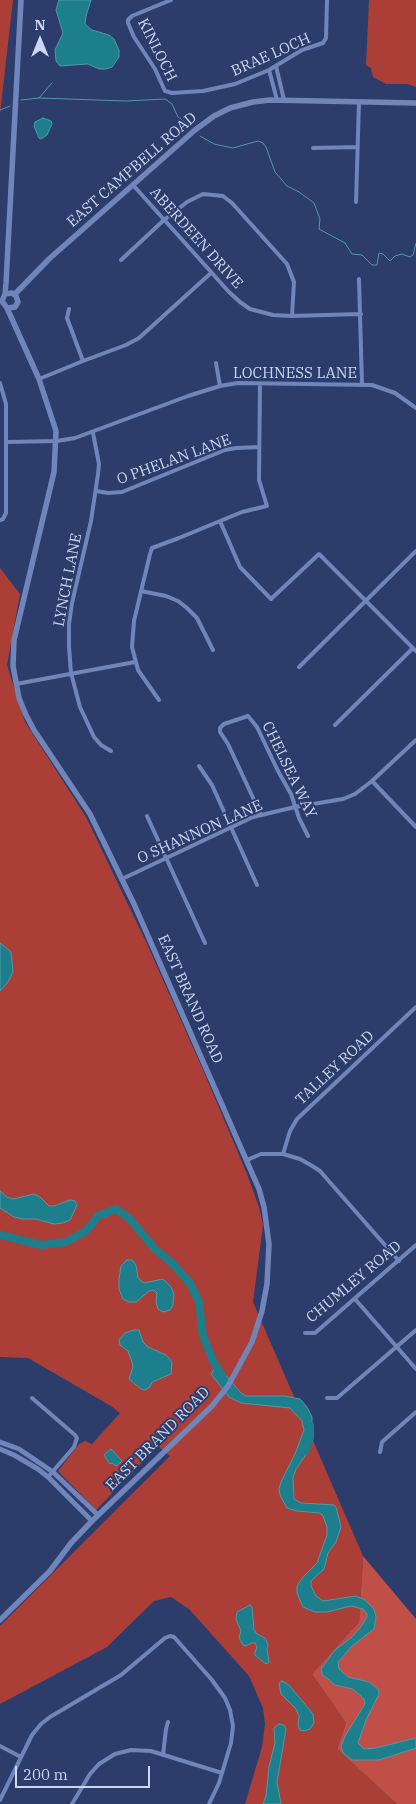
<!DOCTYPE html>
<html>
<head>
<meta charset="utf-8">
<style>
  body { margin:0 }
  #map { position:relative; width:416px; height:1804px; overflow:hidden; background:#2c3d6b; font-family:"IBM Plex Serif",serif }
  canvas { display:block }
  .north { position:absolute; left:15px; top:15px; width:50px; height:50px; -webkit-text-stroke:4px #2c3d6b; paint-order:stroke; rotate:0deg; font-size:14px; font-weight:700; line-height:20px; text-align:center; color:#cbd7f4 }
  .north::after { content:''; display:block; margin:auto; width:18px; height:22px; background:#cbd7f4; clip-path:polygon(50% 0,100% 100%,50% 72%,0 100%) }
  .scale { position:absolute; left:15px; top:1766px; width:135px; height:22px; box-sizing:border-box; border:2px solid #cbd7f4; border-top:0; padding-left:6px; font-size:15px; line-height:18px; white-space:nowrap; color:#cbd7f4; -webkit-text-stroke:4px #2c3d6b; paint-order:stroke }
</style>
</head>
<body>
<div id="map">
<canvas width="416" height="1804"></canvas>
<div class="north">N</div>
<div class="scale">200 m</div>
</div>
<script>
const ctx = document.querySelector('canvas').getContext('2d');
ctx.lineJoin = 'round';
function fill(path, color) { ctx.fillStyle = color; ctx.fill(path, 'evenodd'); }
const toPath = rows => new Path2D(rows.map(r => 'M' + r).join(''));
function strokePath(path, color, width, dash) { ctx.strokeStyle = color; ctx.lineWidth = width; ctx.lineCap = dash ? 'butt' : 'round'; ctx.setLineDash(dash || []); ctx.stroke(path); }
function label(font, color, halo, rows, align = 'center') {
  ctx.font = font + ' "IBM Plex Serif",serif'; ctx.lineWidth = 4; ctx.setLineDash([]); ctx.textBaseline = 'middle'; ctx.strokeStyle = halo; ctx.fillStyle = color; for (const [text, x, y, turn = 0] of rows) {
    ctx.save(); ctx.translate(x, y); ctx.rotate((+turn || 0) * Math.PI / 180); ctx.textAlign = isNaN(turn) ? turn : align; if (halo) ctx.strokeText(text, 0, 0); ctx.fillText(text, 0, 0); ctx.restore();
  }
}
fill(toPath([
  [0,0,13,0,0,114],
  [369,0,416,0,416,87,407,84,386,84,373,77,371,68,366,65],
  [0,568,20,594,7,665,25,722,86,817,147,944,203,1070,247,1174,259,1207,263,1225,253,1302,363,1556,359,1622,312,1674,346,1723,337,1749,397,1804,245,1804,262,1747,265,1724,263,1708,249,1676,189,1609,171,1597,154,1601,107,1647,0,1704,0,1626,170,1456,158,1446,96,1510,58,1471,79,1444,85,1441,92,1444,120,1413,111,1406,28,1358,0,1357]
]), '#ab3f38');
fill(toPath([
  [363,1556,416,1619,416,1804,397,1804,337,1749,346,1723,312,1674,359,1622]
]), '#bf4f47');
const water = toPath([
  [59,0,91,0,86,16,85,24,92,30,109,35,114,39,119,50,119,57,112,67,106,69,99,69,88,64,60,66,56,61,55,50,63,33,56,10,59,0],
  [43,118,51,121,52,124,47,135,41,139,39,138,34,126,35,122,43,118],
  [0,943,11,952,13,972,8,982,0,991,0,943],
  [0,1191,7,1197,13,1199,34,1194,40,1197,49,1206,54,1206,70,1200,75,1201,77,1205,70,1220,63,1223,54,1224,36,1219,23,1219,14,1217,0,1208,0,1191],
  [127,1260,132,1260,136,1265,138,1278,144,1283,163,1279,171,1287,174,1294,173,1305,170,1310,163,1312,158,1309,156,1302,157,1293,154,1290,149,1291,136,1302,129,1302,123,1299,119,1289,119,1279,121,1266,127,1260],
  [134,1330,139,1330,143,1342,148,1347,166,1355,172,1362,171,1374,152,1382,150,1387,145,1390,141,1389,129,1379,133,1367,132,1362,128,1351,120,1345,119,1340,125,1333,134,1330],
  [217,1365,241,1393,246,1396,285,1396,300,1399,307,1407,312,1417,312,1427,305,1456,296,1469,293,1477,294,1499,301,1503,334,1505,336,1507,341,1527,336,1542,328,1553,324,1569,311,1581,311,1586,316,1596,323,1601,356,1596,365,1600,374,1609,376,1617,374,1629,352,1646,338,1662,339,1669,348,1677,369,1682,378,1689,379,1694,366,1720,358,1743,364,1749,376,1748,416,1738,416,1748,379,1760,352,1760,344,1754,341,1747,345,1736,365,1704,364,1699,353,1689,335,1685,322,1674,321,1669,335,1650,351,1638,360,1628,367,1617,367,1614,363,1609,351,1606,327,1612,315,1612,303,1607,297,1593,297,1586,303,1577,317,1563,327,1535,327,1527,323,1516,320,1513,297,1511,287,1508,280,1495,279,1489,281,1482,295,1454,304,1430,302,1421,290,1408,241,1403,229,1397,211,1374,217,1365],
  [111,1449,122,1461,116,1466,112,1463,110,1464,104,1455,111,1449],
  [250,1605,252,1607,254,1630,257,1634,265,1638,268,1645,267,1649,269,1662,266,1664,255,1655,255,1652,257,1647,255,1643,251,1643,246,1646,243,1645,239,1637,241,1631,236,1619,237,1612,250,1605],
  [282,1681,289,1685,313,1714,314,1723,310,1729,304,1731,300,1730,298,1725,299,1716,296,1709,281,1694,279,1683,282,1681],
  [279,1724,284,1725,286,1729,277,1782,281,1804,263,1804,266,1796,269,1767,275,1743,274,1728,279,1724]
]);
fill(water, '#1c7f8b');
strokePath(water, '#5099aa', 1);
strokePath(toPath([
  [39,98,126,101,165,99,172,104,178,117,188,124],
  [21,100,39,98,52,83],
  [0,110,10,106],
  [200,136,214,144,233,148,258,141,263,143,266,147,275,172,287,186,299,192,314,203,320,219,319,229,345,243,352,254,362,255,372,265,377,265,379,253,383,254,390,261,395,256,402,254,410,257,413,255,416,243]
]), '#5099aa', 1);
strokePath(toPath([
  [0,1235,41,1245,66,1242,86,1231,98,1216,116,1209,129,1218,155,1249,171,1262,190,1283,199,1302,203,1336,214,1363,222,1375],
  [305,1451,310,1438,310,1426]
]), '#1c7f8b', 8);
strokePath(toPath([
  [171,0,132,16,128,20,128,23,134,37,155,69,165,91,172,93,203,91,235,84,269,70,302,50,323,43,326,38,327,0],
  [276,66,284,100],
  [269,70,277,100],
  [313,148,357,147],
  [133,185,229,292,240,302,250,309,273,315,292,316,361,314],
  [356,202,359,102],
  [121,260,164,220,187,202,203,194,223,196,232,203,287,264,294,282,292,316],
  [359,279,362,385],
  [69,309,67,318,83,361],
  [216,363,220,386],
  [39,379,83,361,126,345,139,338,211,273],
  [0,383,6,404,6,513,3,519,0,520],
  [93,433,99,464,98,474,91,521,72,603,69,624,69,647,71,673,80,707,94,737,101,745,111,751],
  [6,442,57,441,75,438,188,396,220,386,238,383,372,385,395,393,416,408],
  [96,491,108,493,122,492,225,450,236,448,259,447],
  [220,521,240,567,271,599,319,554,416,651],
  [141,591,166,596,178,601,187,608,197,618,213,650],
  [299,667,416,551],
  [16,684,135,662],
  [159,700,138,670,132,647,134,621,150,554,152,548,179,538,242,512,267,506,259,480,260,384],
  [335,725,413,648],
  [199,766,212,785,257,885],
  [372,781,416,827],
  [261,815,228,744,220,732,220,728,224,724,248,716,257,727,278,771,291,794,299,818,308,836],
  [147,816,205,943],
  [122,879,253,817,295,807,343,799,355,794,372,781,416,740],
  [283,1154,290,1131,297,1119,416,1007],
  [247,1160,261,1154,283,1154,300,1159,314,1167,320,1171,399,1261],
  [355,1299,416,1369],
  [305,1333,315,1333,416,1245],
  [32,1398,75,1435,77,1438,74,1447,48,1477],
  [327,1398,337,1398,416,1330],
  [380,1452,382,1442,416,1412],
  [0,1746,21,1757],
  [163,1755,166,1729,168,1722],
  [0,1800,32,1735,41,1724,50,1717,121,1675,165,1638,170,1636,174,1637,212,1680,225,1698,230,1710,233,1726,231,1743,219,1783,209,1804],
  [72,1804,90,1774,99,1764,115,1754,131,1750,151,1751,222,1773]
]), '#7085ba', 4);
strokePath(toPath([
  [0,1442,19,1449,53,1472,98,1515],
  [0,1449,14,1455,38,1469,48,1477,92,1521]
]), '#7085ba', 5);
strokePath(toPath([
  [5,294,12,293,16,296,18,302,15,307,7,308,2,301,5,294,6,283,21,0],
  [15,294,49,259,195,130,214,116,230,108,253,102,270,100,416,103],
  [0,1620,50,1571,71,1543,92,1521,212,1406,228,1386,252,1342,262,1311,267,1284,269,1244,264,1207,259,1189,134,904,90,814,34,730,26,715,19,698,13,666,14,640,54,472,56,431,39,379,7,308]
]), '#7085ba', 5.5);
label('15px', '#cbd7f4', '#2c3d6b', [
  ["KINLOCH",157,50,63],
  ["BRAE LOCH",271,55,-24],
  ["EAST CAMPBELL ROAD",132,170,-41],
  ["ABERDEEN DRIVE",196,238,48],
  ["LOCHNESS LANE",295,374],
  ["O PHELAN LANE",174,460,-20],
  ["LYNCH LANE",68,580,-79],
  ["CHELSEA WAY",289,770,64],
  ["O SHANNON LANE",200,832,-24],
  ["EAST BRAND ROAD",190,999,66],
  ["TALLEY ROAD",335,1068,-43],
  ["CHUMLEY ROAD",354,1282,-40],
  ["EAST BRAND ROAD",158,1439,-45]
]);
</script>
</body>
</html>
